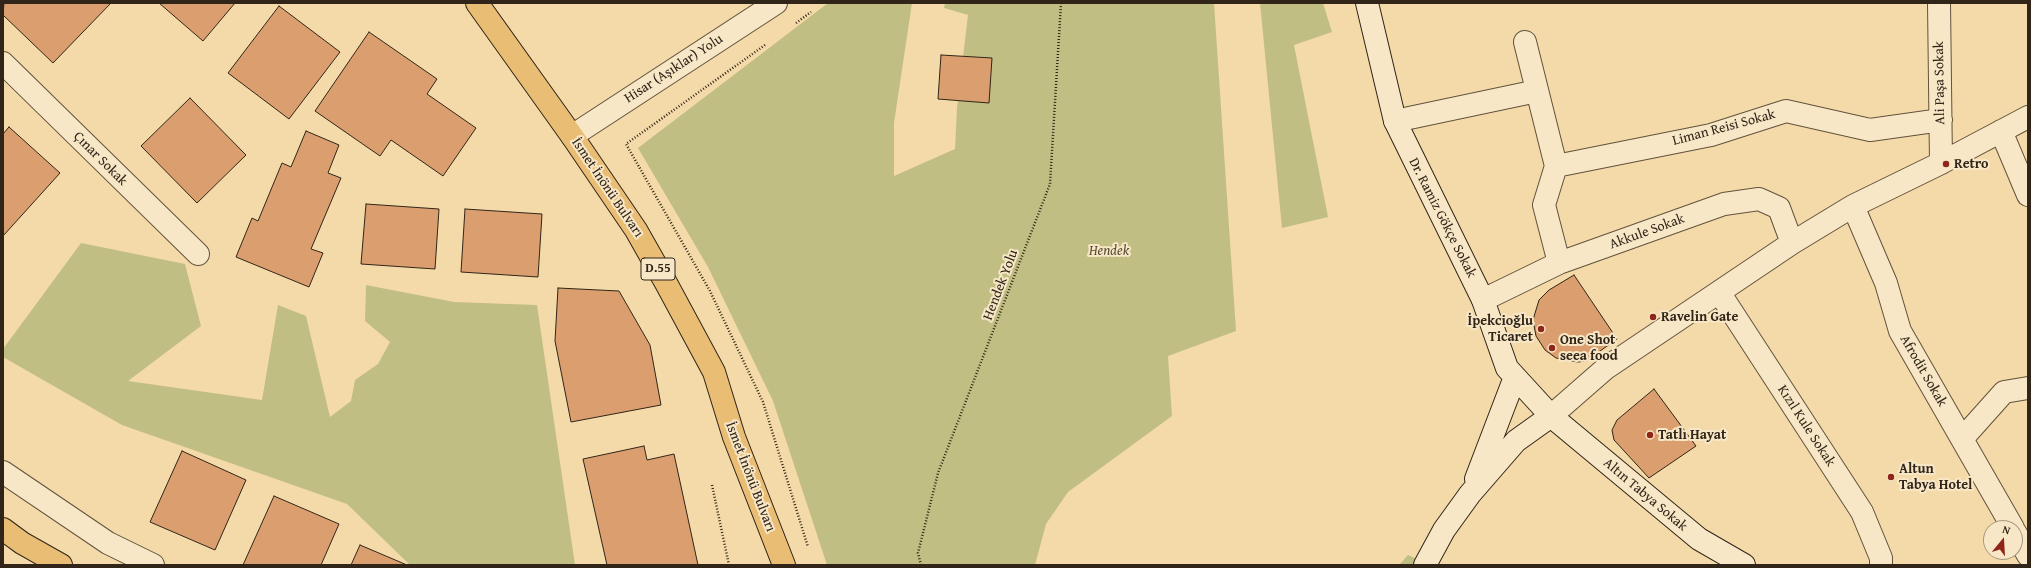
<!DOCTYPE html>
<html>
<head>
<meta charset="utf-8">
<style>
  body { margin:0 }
  #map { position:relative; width:2031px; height:568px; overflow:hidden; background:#f5daa9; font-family:"Gentium Book Plus",serif }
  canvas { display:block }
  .frame { position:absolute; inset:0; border:4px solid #302518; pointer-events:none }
  .north { position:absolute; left:1983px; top:520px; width:40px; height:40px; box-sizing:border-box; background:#f8e7c7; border:1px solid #a89981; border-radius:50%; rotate:18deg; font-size:11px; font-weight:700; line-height:16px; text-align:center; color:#302518 }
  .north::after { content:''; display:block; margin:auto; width:14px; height:18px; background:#8f2418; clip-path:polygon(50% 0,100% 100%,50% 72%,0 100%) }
</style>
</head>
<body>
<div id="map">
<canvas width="2031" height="568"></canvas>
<div class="frame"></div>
<div class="north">N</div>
</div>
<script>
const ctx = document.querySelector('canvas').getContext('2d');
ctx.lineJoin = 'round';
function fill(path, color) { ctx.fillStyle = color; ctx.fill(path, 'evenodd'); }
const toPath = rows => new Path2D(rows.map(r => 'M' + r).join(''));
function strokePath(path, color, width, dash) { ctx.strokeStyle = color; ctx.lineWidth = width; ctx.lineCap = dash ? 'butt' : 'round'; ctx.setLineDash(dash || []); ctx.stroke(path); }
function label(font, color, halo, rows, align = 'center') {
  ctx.font = font + ' "Gentium Book Plus",serif'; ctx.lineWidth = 4; ctx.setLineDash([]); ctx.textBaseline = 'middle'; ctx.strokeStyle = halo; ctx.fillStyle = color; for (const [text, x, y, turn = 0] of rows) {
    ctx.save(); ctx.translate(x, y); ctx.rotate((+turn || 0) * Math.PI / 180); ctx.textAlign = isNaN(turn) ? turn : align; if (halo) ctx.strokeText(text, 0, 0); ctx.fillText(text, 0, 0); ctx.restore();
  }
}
fill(toPath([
  [828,3,912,3,894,123,894,176,955,149,957,108,968,15,944,8,945,3,1214,3,1236,331,1168,356,1172,416,1068,492,1046,524,1035,565,827,565,773,401,708,267,638,148],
  [1260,3,1323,3,1332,32,1294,45,1328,217,1282,228],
  [81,243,185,264,201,326,128,381,262,400,278,305,306,316,330,417,351,401,355,380,378,364,390,342,365,321,366,285,454,302,537,305,575,565,410,565,347,504,122,425,3,357,3,349],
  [1408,555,1430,565,1399,565]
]), '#c1be84');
const building = toPath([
  [4,3,111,3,53,63,3,15,4,3],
  [159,3,235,3,203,41,159,3],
  [279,6,340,52,289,119,228,73,279,6],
  [369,32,437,79,427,94,476,128,443,176,391,140,380,156,315,111,369,32],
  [941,55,992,58,989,103,938,99,941,55],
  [190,98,246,155,197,203,141,146,190,98],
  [9,127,60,173,3,236,3,134,9,127],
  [306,131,339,145,328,173,341,178,311,249,323,253,309,287,236,257,252,218,258,221,282,163,291,167,306,131],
  [366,204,439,209,435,269,361,264,366,204],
  [465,209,542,214,538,277,461,272,465,209],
  [1574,275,1617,339,1586,361,1578,362,1556,358,1545,350,1536,336,1533,320,1539,300,1549,290,1574,275],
  [558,288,619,291,650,345,661,405,571,422,555,341,558,288],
  [1654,389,1696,446,1649,478,1614,440,1612,430,1617,420,1654,389],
  [644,446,647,460,674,454,698,565,607,565,583,459,644,446],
  [182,451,246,480,215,550,150,522,182,451],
  [274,496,339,524,321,565,243,565,274,496],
  [360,545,407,565,351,565,360,545]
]);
fill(building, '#db9e6e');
strokePath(building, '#302518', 1);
const street = toPath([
  [1939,3,1941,163],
  [1525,42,1556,166],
  [3,63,198,254],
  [1395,121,1537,91],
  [2001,131,2028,195],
  [572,136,776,3],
  [1556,166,1711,135,1786,111,1870,130,1941,120],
  [1556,166,1544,205,1559,263],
  [1853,206,1886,283,1900,331,2013,528],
  [1719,292,1862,512,1881,558,1881,565],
  [1483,300,1559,263,1724,204,1759,199,1779,208,1792,243],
  [1551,416,1606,368,1792,243,1853,206,1941,163,2028,117],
  [1962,439,2004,392,2028,388],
  [3,472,108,543,153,565],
  [2015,532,2028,555]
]);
const secondary = toPath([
  [1367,3,1395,121,1483,300,1507,368,1551,416,1699,539,1744,565],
  [1476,479,1515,377],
  [1425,565,1444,530,1470,494,1516,441,1551,416]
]);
const primary = toPath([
  [477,3,572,136,636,230,666,283,714,372,734,437,784,565],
  [3,529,22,543,61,565]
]);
strokePath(street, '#61523c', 24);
strokePath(secondary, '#302518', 24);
strokePath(primary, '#302518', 24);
strokePath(toPath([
  [796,23,811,12],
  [765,45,626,144,710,291,763,402,808,547],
  [712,485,729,565],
  [921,565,918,553,938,473,1050,184,1061,3]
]), '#302518', 2.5, [1, 2]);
strokePath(street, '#f8e7c7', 22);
strokePath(secondary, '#f8e7c7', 22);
strokePath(primary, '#eabd74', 22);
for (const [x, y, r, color] of [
  [1946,164,4,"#8f2418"],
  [1653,317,4,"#8f2418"],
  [1541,329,4,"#8f2418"],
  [1552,348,4,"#8f2418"],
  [1650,435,4,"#8f2418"],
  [1891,477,4,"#8f2418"]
]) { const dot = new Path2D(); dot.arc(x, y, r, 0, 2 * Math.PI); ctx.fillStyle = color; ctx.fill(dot); strokePath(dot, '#f8e7c7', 1.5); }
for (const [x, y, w] of [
  [658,269,34]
]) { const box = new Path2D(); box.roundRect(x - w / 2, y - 11, w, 22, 3); ctx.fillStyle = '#f8e7c7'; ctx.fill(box); strokePath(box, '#302518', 1); }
label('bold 13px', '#302518', null, [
  ["D.55",658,269]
]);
label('14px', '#302518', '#f8e7c7', [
  ["Hisar (Aşıklar) Yolu",674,69,-33],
  ["Ali Paşa Sokak",1940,83,-91],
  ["Liman Reisi Sokak",1724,128,-15],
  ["Çınar Sokak",100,159,45],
  ["İsmet İnönü Bulvarı",607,188,56],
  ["Dr. Ramiz Gökçe Sokak",1442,218,63],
  ["Akkule Sokak",1647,232,-20],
  ["Hendek Yolu",1001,285,-69],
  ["Afrodit Sokak",1923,371,60],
  ["Kızıl Kule Sokak",1806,426,57],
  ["İsmet İnönü Bulvarı",750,477,69],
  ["Altın Tabya Sokak",1645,495,40]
]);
label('bold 14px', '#302518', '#f8e7c7', [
  ["Retro",1954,164],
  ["Ravelin Gate",1661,317],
  ["İpekcioğlu",1533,321,"right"],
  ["Ticaret",1533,337,"right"],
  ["One Shot",1560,340],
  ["seea food",1560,356],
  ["Tatlı Hayat",1658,435],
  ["Altun",1899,469],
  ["Tabya Hotel",1899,485]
], 'left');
label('italic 14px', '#544b33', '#f8e7c7', [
  ["Hendek",1109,251]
]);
</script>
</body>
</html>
